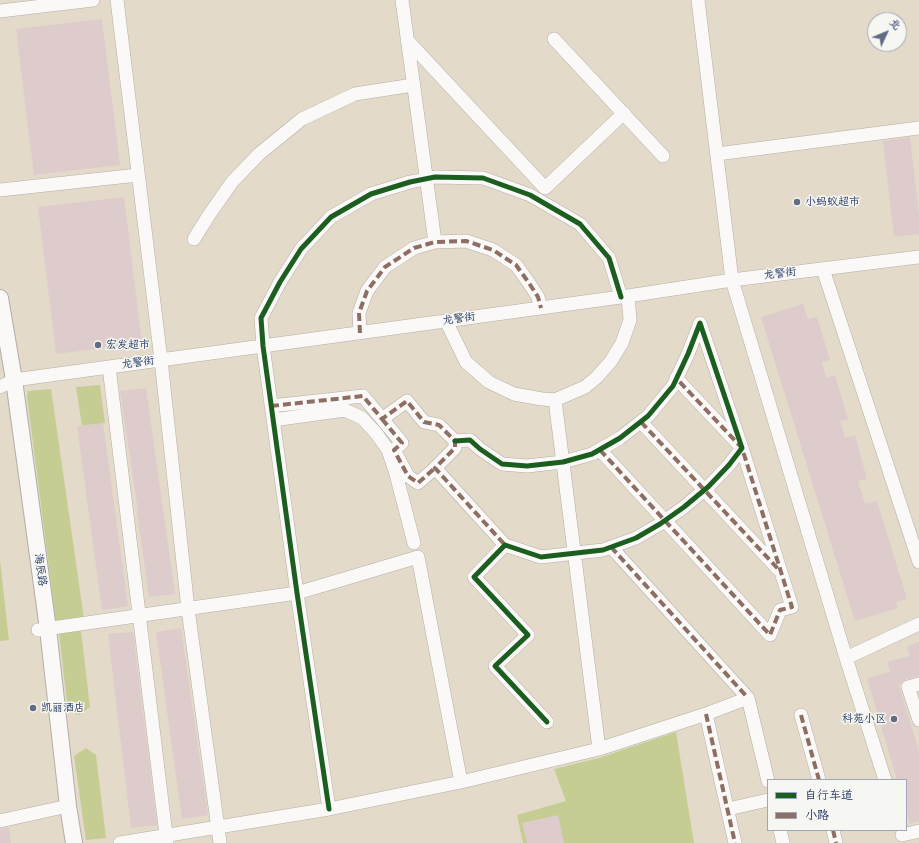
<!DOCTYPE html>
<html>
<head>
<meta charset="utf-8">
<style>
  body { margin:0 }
  #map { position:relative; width:919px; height:843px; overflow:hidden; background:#e4dac9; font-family:"Balsamiq Sans","LXGW WenKai TC",sans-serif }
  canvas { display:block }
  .legend { position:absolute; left:767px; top:779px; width:140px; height:52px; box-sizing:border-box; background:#f6f6f2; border:1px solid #9ea6b7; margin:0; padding:5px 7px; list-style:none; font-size:12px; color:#1b2f5e }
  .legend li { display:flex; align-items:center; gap:8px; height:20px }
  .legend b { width:20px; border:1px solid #9ea6b7 }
  .north { position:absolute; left:867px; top:12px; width:40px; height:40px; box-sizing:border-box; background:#f6f6f2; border:1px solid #9ea6b7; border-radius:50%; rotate:46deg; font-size:11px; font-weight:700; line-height:16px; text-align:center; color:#1b2f5e }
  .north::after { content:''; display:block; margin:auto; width:14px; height:18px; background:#616b83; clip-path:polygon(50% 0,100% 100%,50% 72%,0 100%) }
</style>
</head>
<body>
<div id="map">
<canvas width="919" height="843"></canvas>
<ul class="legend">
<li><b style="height:5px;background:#1b5e20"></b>自行车道</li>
<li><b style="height:5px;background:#8d6e63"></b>小路</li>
</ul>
<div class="north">北</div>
</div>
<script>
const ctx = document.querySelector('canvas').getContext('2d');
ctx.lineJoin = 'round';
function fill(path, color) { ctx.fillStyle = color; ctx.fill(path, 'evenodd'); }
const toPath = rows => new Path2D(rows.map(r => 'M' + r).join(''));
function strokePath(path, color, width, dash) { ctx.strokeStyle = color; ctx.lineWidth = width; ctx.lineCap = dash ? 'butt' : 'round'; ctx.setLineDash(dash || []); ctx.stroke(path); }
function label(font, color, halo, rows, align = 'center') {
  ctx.font = font + ' "Balsamiq Sans","LXGW WenKai TC",sans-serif'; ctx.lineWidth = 3; ctx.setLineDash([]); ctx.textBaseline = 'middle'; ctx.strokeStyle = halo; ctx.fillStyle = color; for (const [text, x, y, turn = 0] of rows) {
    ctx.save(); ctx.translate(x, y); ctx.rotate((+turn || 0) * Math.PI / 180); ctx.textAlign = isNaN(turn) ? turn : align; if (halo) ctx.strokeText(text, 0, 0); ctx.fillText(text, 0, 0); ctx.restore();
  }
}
fill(toPath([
  [100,385,105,423,82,426,76,387],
  [51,389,84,619,56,622,27,396,28,391],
  [0,561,9,640,0,641],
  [81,631,90,707,79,715,68,711,59,633],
  [676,732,694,843,523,843,517,815,566,801,554,769,599,758],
  [86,748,96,755,106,838,86,840,74,756]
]), '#c5cd93');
fill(toPath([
  [102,19,120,165,34,175,16,29],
  [910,137,919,214,919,234,894,237,883,141],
  [124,197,142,343,56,354,38,207],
  [803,304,808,319,817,317,830,360,822,362,826,378,835,375,848,419,840,421,845,438,855,435,867,479,858,481,865,504,877,501,907,599,896,602,898,608,855,621,761,317],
  [146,388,175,594,149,597,137,512,138,511,120,391],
  [103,423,128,606,102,610,77,426],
  [181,628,208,815,182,819,156,632],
  [133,632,157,825,131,828,108,634],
  [919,642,919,676,906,679,899,685,919,752,919,821,910,824,906,809,906,780,897,780,867,678,890,672,887,662,910,656,907,646],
  [558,815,564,843,527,843,522,823],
  [9,827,11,843,0,843,0,829]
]), '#ddcccb');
const minor = toPath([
  [117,0,161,360,188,609,220,843],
  [402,0,435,242],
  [698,0,732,280,846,658,885,780],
  [0,11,93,0],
  [554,39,663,156],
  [407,40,545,188,624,113],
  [717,154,919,128],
  [0,190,138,175],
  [194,239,209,215,232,182,259,154,302,119,355,94,413,85],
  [823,269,919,562],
  [446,321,466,362,489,382,514,394,542,399,555,400,585,387,597,377,611,361,622,343,630,320,628,296],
  [360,333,359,313,367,291,385,267,414,248,435,242,466,241,493,250,516,265,529,283,538,297,541,308],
  [109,367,167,843],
  [0,387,14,380,628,296,732,280,919,257],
  [555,400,599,749],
  [271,406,363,396,382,419,407,401,424,422,439,425,455,441,455,448,435,468,505,545,541,557,603,550,636,538,660,524,684,507,708,487,729,465,742,448,700,323,688,354,673,386,648,416,620,438,592,454,563,462,527,466,502,464,480,449,470,440,455,441],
  [382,419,402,443,394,450,408,476,418,483,435,468],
  [273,420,345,410,362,418,376,433,388,450,396,474,414,543],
  [641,422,779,570],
  [600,450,770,635,780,610,792,607,742,448,676,378],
  [505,545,474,577,528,635,495,666,547,722],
  [611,547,748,698,768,781],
  [38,630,297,593,418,557,461,782],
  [846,658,919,624],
  [919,684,908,687,919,720],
  [706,714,735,843],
  [801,715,819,780],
  [329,809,297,593,263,346,261,318,280,282,301,249,331,217,371,194,410,182,435,177,483,178,530,195,580,224,609,258,621,297],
  [728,809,768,800],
  [0,821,68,806],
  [780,830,783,843],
  [833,830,836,843],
  [902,835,919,831],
  [120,843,329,809,461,782,599,749,706,714,748,698]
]);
const major = toPath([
  [0,298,14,380,48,629,68,806,74,843]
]);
strokePath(minor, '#b2ada7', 14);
strokePath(major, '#b2ada7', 18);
strokePath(minor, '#fbf9f7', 13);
strokePath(major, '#fbf9f7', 16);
strokePath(toPath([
  [360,333,359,313,367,291,385,267,414,248,435,242,466,241,493,250,516,265,529,283,538,297,541,308],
  [271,406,363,396,382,419,407,401,424,422,439,425,455,441,455,448,435,468,505,545],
  [382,419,402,443,394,450,408,476,418,483,435,468],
  [641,422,780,571],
  [600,450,770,635,780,610,792,607,742,448,676,378],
  [611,547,748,698],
  [706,714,735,843],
  [801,715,819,780],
  [833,830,836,843]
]), '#8d6e63', 4, [8, 4]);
strokePath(toPath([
  [455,441,470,440,480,449,502,464,527,466,563,462,592,454,620,438,648,416,673,386,688,354,700,323,742,448,729,465,708,487,684,507,660,524,636,538,603,550,541,557,505,545,474,577,528,635,495,666,547,722],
  [329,809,297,593,263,346,261,318,280,282,301,249,331,217,371,194,410,182,435,177,483,178,530,195,580,224,609,258,621,297]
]), '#1b5e20', 5);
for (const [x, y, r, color] of [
  [797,202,4,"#616b83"],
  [98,345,4,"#616b83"],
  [33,708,4,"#616b83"],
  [894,719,4,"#616b83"]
]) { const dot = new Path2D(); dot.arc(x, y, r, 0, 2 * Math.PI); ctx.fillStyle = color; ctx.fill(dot); strokePath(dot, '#f6f6f2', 1.5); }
label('11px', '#1b2f5e', '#f6f6f2', [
  ["小蚂蚁超市",805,202],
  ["宏发超市",106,345],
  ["凯丽酒店",41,708],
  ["科苑小区",886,719,"right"]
], 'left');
label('11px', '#1b2f5e', '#f6f6f2', [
  ["龙警街",780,274,-7],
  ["龙警街",459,319,-8],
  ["龙警街",138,363,-8],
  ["海辰路",40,570,82]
]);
</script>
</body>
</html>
